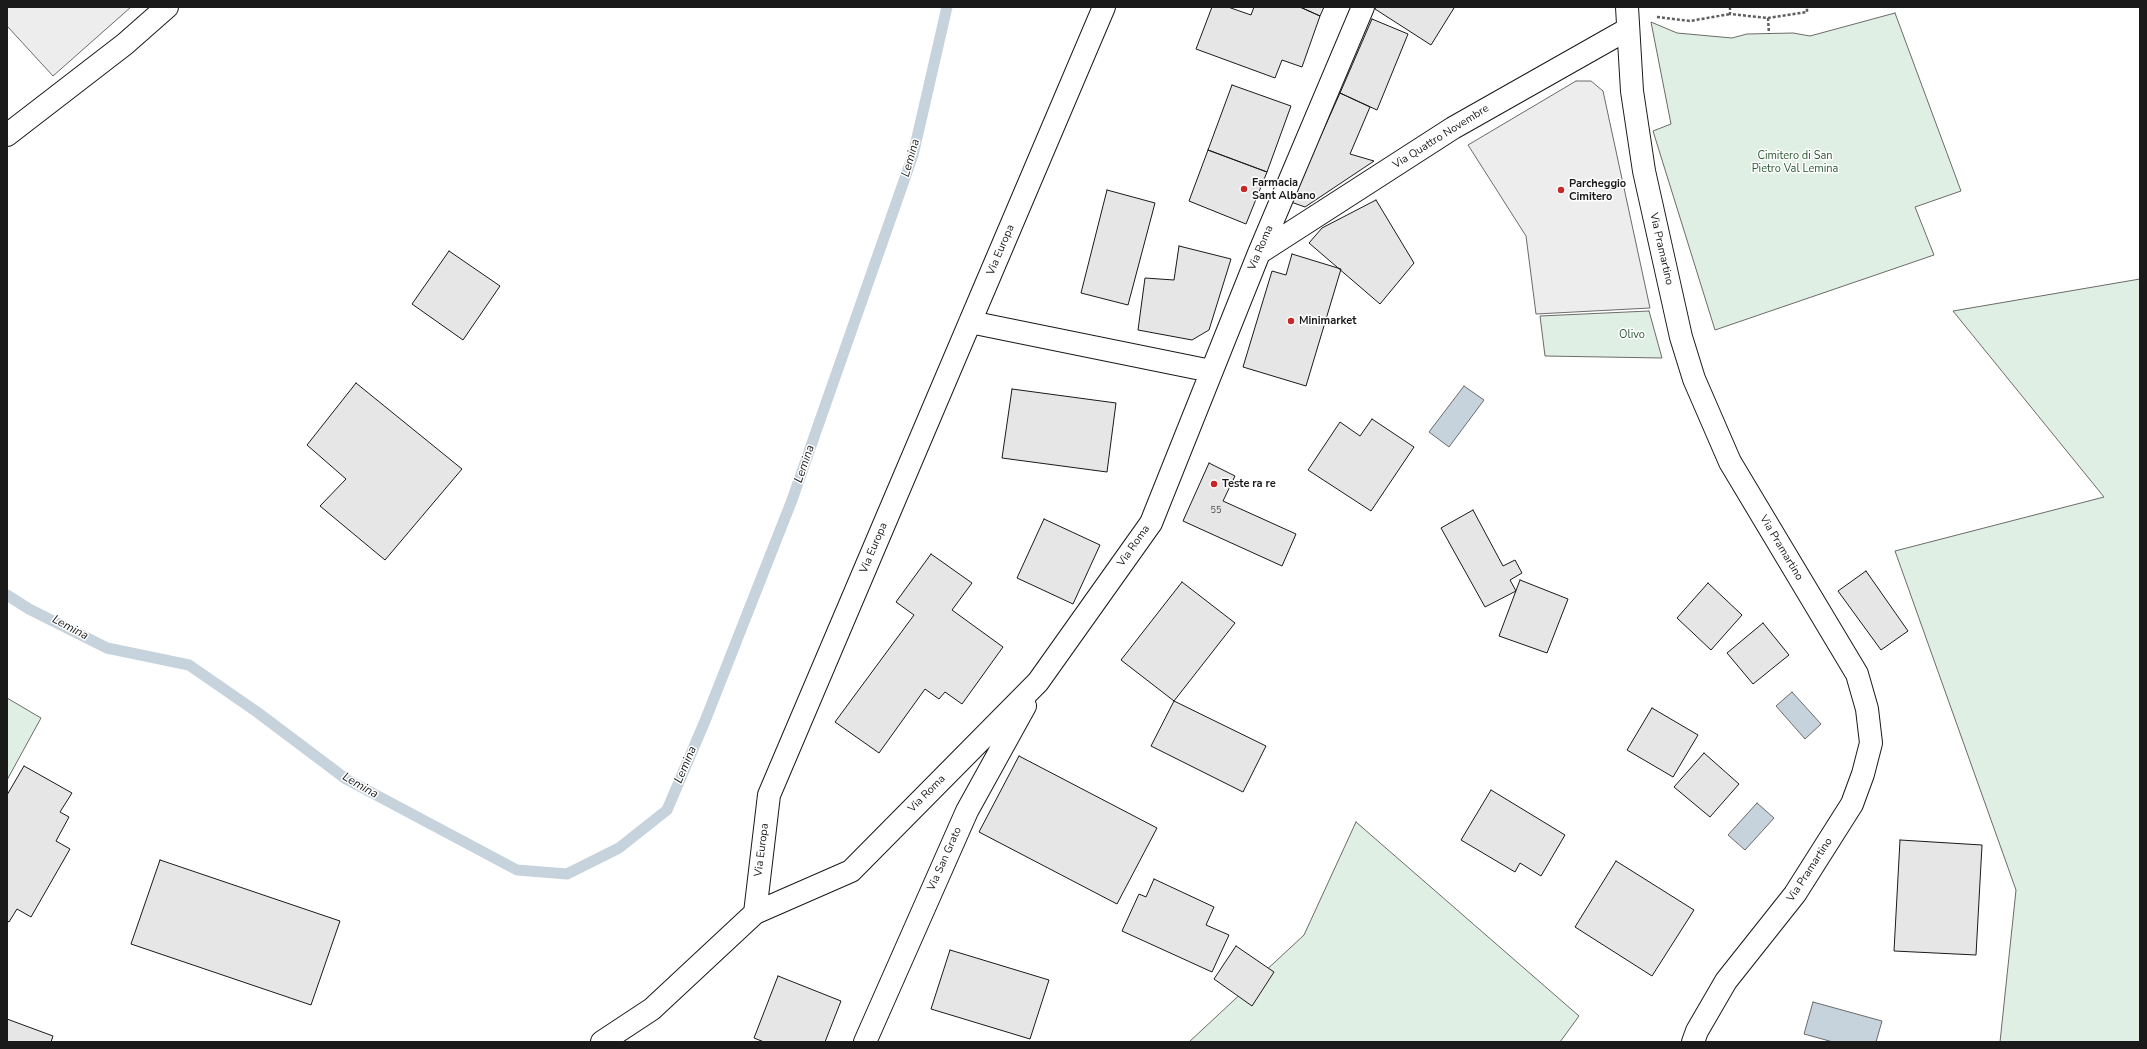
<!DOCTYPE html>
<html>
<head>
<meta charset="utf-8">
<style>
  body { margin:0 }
  #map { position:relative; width:2147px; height:1049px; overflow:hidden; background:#fff; font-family:"Nunito Sans",sans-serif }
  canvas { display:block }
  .frame { position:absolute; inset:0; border:8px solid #1a1a1a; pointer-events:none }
</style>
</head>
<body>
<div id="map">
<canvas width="2147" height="1049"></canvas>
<div class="frame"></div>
</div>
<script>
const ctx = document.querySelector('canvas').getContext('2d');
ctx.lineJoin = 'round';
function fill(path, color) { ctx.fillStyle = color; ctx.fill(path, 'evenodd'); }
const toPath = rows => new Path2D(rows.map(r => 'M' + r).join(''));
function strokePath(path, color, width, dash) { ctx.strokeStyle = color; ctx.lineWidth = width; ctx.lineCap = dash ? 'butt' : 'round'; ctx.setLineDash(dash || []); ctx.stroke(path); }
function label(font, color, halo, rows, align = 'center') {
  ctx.font = font + ' "Nunito Sans",sans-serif'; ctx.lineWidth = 3; ctx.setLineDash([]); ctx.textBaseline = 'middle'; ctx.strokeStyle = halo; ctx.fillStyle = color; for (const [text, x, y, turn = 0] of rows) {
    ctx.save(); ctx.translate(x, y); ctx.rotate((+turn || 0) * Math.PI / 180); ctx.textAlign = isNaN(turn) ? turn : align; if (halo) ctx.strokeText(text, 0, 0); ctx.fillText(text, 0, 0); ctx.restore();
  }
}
const green = toPath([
  [1895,13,1961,191,1915,207,1934,255,1715,330,1653,131,1671,124,1651,22,1677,33,1732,38,1747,34,1793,33,1810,36,1895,13],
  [2140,279,2140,1042,2000,1042,2016,890,1895,551,2104,497,1953,311,2140,279],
  [1649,311,1662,358,1545,356,1540,316,1649,311],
  [7,698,41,718,7,780,7,698],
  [1356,822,1579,1016,1560,1042,1189,1042,1304,935,1356,822]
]);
fill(green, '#e0efe3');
strokePath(green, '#6a6a6a', 1);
const parking = toPath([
  [7,7,131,7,53,76,7,26,7,7],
  [1576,81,1591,81,1603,91,1650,308,1536,314,1526,236,1468,145,1576,81]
]);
fill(parking, '#ededed');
strokePath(parking, '#6a6a6a', 1);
const water = toPath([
  [1464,386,1484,400,1449,447,1429,432,1464,386],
  [1792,692,1821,724,1805,739,1776,706,1792,692],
  [1757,803,1774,818,1745,850,1728,835,1757,803],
  [1813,1002,1882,1021,1876,1042,1833,1042,1804,1034,1813,1002]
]);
fill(water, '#c6d2dc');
strokePath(water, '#6a6a6a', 1);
strokePath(toPath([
  [7,595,29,609,107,648,189,665,257,712,346,779,517,870,567,874,619,848,667,810,705,721,792,500,913,155,947,7]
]), '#c6d2dc', 11);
const building = toPath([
  [1212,7,1228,7,1251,15,1254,7,1300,7,1320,16,1302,67,1282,60,1275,78,1196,49,1212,7],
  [1300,7,1324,7,1320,16,1300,7],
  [1376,7,1452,7,1454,8,1431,45,1375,9,1376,7],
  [1372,19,1408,34,1377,110,1340,93,1372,19],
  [1232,85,1291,106,1267,172,1208,150,1232,85],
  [1340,93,1370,107,1350,154,1374,161,1305,207,1291,202,1340,93],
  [1208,150,1267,172,1246,224,1189,201,1208,150],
  [1107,190,1155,203,1128,305,1081,293,1107,190],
  [1376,200,1414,263,1380,304,1309,243,1322,228,1376,200],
  [1179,246,1231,259,1209,330,1192,340,1138,330,1145,278,1174,280,1179,246],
  [449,251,500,286,463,340,412,304,449,251],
  [1292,254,1341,269,1306,386,1243,367,1272,271,1286,275,1292,254],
  [356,383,462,469,385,560,320,506,346,479,307,445,356,383],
  [1012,389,1116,403,1107,472,1002,458,1012,389],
  [1372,419,1414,447,1371,511,1308,470,1340,422,1360,436,1372,419],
  [1209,463,1235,476,1223,501,1296,534,1282,566,1183,521,1209,463],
  [1473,510,1503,566,1515,560,1522,573,1510,580,1516,591,1485,607,1441,528,1473,510],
  [1044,519,1100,545,1073,604,1017,578,1044,519],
  [931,554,972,583,952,610,1003,647,962,704,945,692,939,699,925,689,879,753,835,722,914,615,896,602,931,554],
  [1866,571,1908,631,1881,650,1838,591,1866,571],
  [1520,580,1568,599,1547,653,1499,636,1520,580],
  [1182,582,1235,623,1174,701,1121,660,1182,582],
  [1708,583,1742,615,1711,650,1677,618,1708,583],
  [1763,623,1789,655,1753,684,1727,653,1763,623],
  [1174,701,1266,746,1243,792,1151,746,1174,701],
  [1652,708,1698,735,1673,777,1627,750,1652,708],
  [1704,753,1739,784,1710,817,1674,787,1704,753],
  [1019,756,1157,828,1117,904,979,832,1019,756],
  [24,766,72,793,60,812,69,817,56,841,70,849,31,917,17,909,9,922,7,921,7,795,24,766],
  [1491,790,1565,835,1541,876,1520,863,1515,872,1461,840,1491,790],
  [1900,840,1982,845,1976,955,1894,951,1900,840],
  [160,860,340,921,311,1005,131,944,160,860],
  [1616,861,1694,910,1652,976,1575,927,1616,861],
  [1154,879,1214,907,1206,925,1229,935,1212,972,1122,931,1139,894,1146,897,1154,879],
  [1236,946,1274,972,1252,1006,1214,979,1236,946],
  [950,950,1049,980,1030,1039,931,1009,950,950],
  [778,976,841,1001,825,1042,764,1042,754,1038,778,976],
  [7,1019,53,1036,51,1042,7,1042,7,1019]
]);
fill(building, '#e6e6e6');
strokePath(building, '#1a1a1a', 1);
const minor = toPath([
  [1627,7,1632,91,1644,171,1681,337,1694,379,1730,462,1857,674,1867,709,1871,743,1863,774,1852,804,1795,894,1726,981,1697,1031,1693,1042],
  [7,135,125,44,167,7],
  [1259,253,1453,128,1628,29],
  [970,322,1211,371],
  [755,913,769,795,1104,7],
  [602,1042,652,1009,755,913,851,871,1038,682,1151,523,1259,253,1363,7],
  [865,1042,967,811,1025,706]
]);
strokePath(minor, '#1a1a1a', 24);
strokePath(toPath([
  [1730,7,1730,14,1768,18,1807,12,1807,7],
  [1657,17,1690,21,1730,14],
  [1768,18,1769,34]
]), '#5f5f5f', 2.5, [3, 2]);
strokePath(minor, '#fff', 22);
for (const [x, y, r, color] of [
  [1244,189,4,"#c62828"],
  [1561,190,4,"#c62828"],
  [1291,321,4,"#c62828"],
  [1214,484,4,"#c62828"]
]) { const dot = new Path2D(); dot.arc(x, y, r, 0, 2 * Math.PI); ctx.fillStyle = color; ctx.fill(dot); strokePath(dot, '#fff', 1.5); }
label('9px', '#4d4d4d', null, [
  ["55",1216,511]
]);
label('11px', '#1a1a1a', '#fff', [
  ["Via Quattro Novembre",1441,137,-32],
  ["Via Roma",1261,248,-67],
  ["Via Pramartino",1661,249,77],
  ["Via Europa",1001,250,-67],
  ["Via Roma",1134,546,-55],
  ["Via Europa",874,548,-67],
  ["Via Pramartino",1781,548,59],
  ["Via Roma",927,794,-45],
  ["Via Europa",762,850,-83],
  ["Via San Grato",945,859,-66],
  ["Via Pramartino",1810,870,-57]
]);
label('11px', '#2b5a34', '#fff', [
  ["Cimitero di San",1795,156],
  ["Pietro Val Lemina",1795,169],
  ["Olivo",1632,335]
]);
label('bold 11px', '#1a1a1a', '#fff', [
  ["Farmacia",1252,183],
  ["Sant Albano",1252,196],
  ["Parcheggio",1569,184],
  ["Cimitero",1569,197],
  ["Minimarket",1299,321],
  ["Teste ra re",1222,484]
], 'left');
label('italic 12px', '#1a1a1a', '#fff', [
  ["Lemina",911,158,-74],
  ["Lemina",805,464,-71],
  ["Lemina",70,628,28],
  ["Lemina",686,765,-67],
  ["Lemina",360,786,30]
]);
</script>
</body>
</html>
